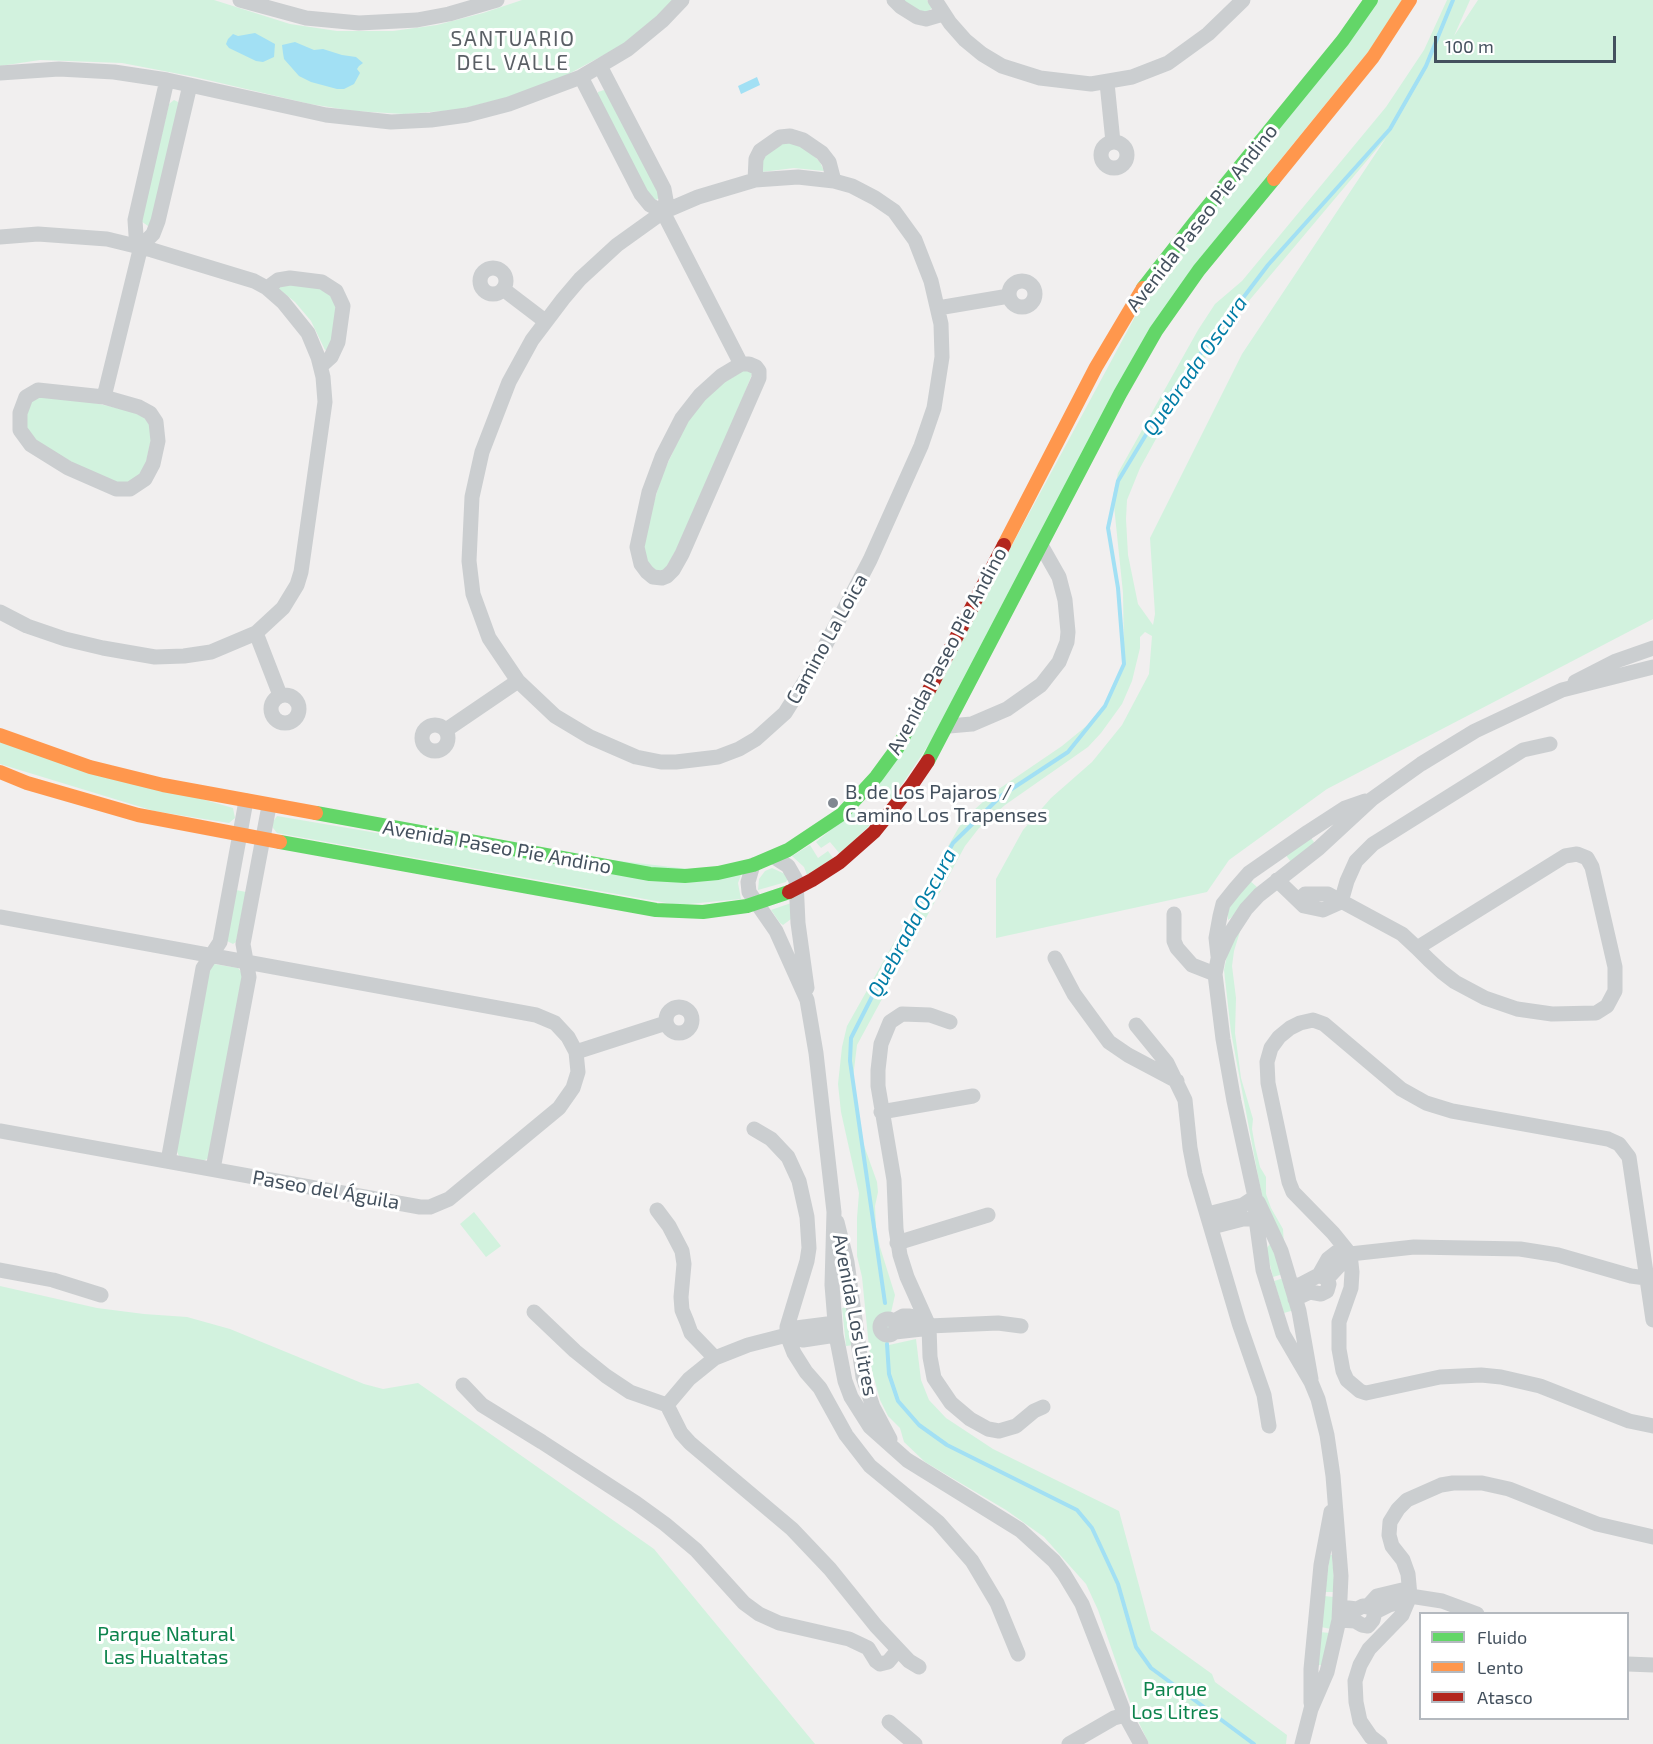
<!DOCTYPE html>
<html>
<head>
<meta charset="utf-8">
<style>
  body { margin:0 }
  #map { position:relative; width:1653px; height:1744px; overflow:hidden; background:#f1efef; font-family:"Exo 2",sans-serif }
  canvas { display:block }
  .legend { position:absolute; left:1419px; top:1612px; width:210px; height:108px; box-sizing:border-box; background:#fff; border:2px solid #b4b9bf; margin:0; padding:8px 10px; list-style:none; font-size:18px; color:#44515e }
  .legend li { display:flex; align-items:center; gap:12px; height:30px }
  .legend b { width:30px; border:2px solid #b4b9bf }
  .scale { position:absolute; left:1434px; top:36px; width:182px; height:27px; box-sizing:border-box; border:3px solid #44515e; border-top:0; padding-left:8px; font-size:18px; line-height:21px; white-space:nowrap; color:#44515e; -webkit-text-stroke:4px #fff; paint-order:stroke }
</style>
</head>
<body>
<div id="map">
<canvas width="1653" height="1744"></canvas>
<ul class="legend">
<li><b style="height:8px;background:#63d668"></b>Fluido</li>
<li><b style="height:8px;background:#ff974d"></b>Lento</li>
<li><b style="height:8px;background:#b3261e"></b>Atasco</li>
</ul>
<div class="scale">100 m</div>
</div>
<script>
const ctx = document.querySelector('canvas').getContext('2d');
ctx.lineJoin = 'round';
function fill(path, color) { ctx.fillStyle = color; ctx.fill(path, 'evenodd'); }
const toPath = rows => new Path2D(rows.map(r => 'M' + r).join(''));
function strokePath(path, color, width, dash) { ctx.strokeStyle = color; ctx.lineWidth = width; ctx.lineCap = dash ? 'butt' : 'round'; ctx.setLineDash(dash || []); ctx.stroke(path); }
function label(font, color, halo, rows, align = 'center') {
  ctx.font = font + ' "Exo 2",sans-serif'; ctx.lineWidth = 6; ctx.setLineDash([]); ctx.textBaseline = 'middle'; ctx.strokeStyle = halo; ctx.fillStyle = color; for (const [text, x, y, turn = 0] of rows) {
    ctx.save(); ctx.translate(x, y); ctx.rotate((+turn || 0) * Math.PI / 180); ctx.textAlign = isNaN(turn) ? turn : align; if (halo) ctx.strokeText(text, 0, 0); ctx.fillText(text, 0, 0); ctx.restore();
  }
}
fill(toPath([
  [0,0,214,0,290,24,337,31,393,31,437,25,483,13,522,0,675,0,628,42,563,77,505,98,457,110,404,114,354,111,310,104,195,77,122,63,40,60,0,66],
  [900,0,927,0,932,8,925,14],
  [1378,0,1402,0,1376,42,1190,271,941,726,891,801,875,788,968,627,1144,300],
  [1447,0,1470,0,1454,36,1478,0,1653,0,1653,619,1327,789,1229,860,1207,892,996,938,996,879,1023,830,1051,798,1092,762,1122,725,1149,674,1152,636,1145,632,1140,637,1140,648,1132,681,1122,704,1101,733,1088,747,1005,805,979,828,965,846,857,1045,853,1078,861,1137,877,1182,878,1192,875,1206,876,1227,880,1247,895,1295,890,1317,889,1345,916,1339,921,1380,929,1400,946,1418,993,1449,1119,1511,1151,1630,1212,1674,1215,1682,1287,1735,1286,1744,1149,1744,1132,1708,1098,1610,1086,1584,1044,1537,1006,1510,925,1462,904,1442,900,1428,888,1416,880,1400,871,1367,862,1277,857,1256,857,1218,859,1193,841,1112,838,1084,842,1047,847,1026,959,827,974,810,993,793,1062,746,1090,723,1104,707,1121,673,1124,655,1123,593,1113,496,1118,473,1198,330,1215,304,1242,281,1386,107,1424,50],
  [1386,138,1242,354,1150,538,1155,614,1153,625,1138,604,1128,555,1126,519,1127,500,1140,468,1173,408,1221,334],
  [604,90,609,94,660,192,659,198,656,200,651,199,598,99,598,92],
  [174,100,178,102,179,107,153,223,148,226,141,221,169,104],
  [784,141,792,141,810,152,820,162,824,171,794,168,762,172,762,156],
  [280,284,315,284,331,293,337,308,331,349,325,350,311,321,295,302,279,289],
  [749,370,752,374,744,395,684,536,667,566,662,571,655,571,644,556,643,542,650,514,663,473,690,416,712,390,743,371],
  [35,397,58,397,95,403,130,411,144,417,153,430,144,472,133,482,120,484,87,471,39,443,28,433,26,421,29,404],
  [0,741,233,808,235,818,229,823,154,811,0,764],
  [858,807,873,822,840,854,830,842,821,848,816,842],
  [277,816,377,833,741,875,738,883,741,899,678,905,277,833,273,828,272,823],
  [1311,838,1314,842,1312,845,1291,862,1285,854],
  [810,845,818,858,828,851,833,858,807,875,804,867,792,856],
  [772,868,785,874,788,878,786,882,758,890,759,879,765,871],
  [1249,880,1257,887,1231,918,1228,920,1228,906],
  [236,890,246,892,236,942,233,944,227,941],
  [791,903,791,919,783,925,780,923,771,910],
  [1255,909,1241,928,1234,951,1232,966,1236,998,1235,1033,1241,1078,1253,1119,1252,1129,1255,1146,1260,1167,1266,1177,1266,1194,1271,1208,1283,1229,1284,1246,1264,1205,1258,1176,1231,1032,1224,970,1229,945],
  [214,964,238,968,244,975,211,1157,203,1161,179,1156,176,1149,207,971],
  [474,1212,501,1246,486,1257,460,1224],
  [1270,1244,1283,1274,1273,1277,1266,1249],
  [1284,1278,1294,1310,1284,1313,1274,1281],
  [0,1286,97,1308,144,1314,187,1317,230,1329,364,1384,383,1389,418,1383,654,1549,815,1744,0,1744],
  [850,1307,854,1345,846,1346,842,1308],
  [1330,1555,1332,1555,1335,1592,1325,1592],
  [1324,1596,1334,1597,1331,1629,1321,1627],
  [1320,1632,1330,1633,1322,1665,1318,1665]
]), '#d2f2de');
fill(toPath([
  [255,33,275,44,274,57,263,62,256,61,229,48,226,44,228,39,233,34,238,36],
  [295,42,314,50,323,49,342,55,356,57,363,63,359,66,357,69,360,73,354,84,344,89,337,89,311,82,299,76,284,59,283,53,282,45],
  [757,77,760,85,741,94,738,86]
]), '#a2e0f4');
strokePath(toPath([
  [885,1303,850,1061,851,1038,911,920,953,843,1001,796,1068,752,1105,706,1124,664,1118,588,1108,528,1118,481,1173,390,1268,265,1390,129,1426,66,1453,0],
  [887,1344,889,1374,898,1401,919,1425,947,1445,1077,1510,1092,1528,1118,1584,1136,1647,1151,1668,1254,1744]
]), '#a2e0f4', 4);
strokePath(toPath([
  [240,0,306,18,359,23,417,20,449,14,497,0],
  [894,0,901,7,917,17,926,19,943,14],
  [935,0,950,23,965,40,982,54,1002,66,1040,78,1091,84,1132,77,1168,63,1208,34,1243,0],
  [600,66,664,189,666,200,663,212],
  [0,73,59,69,114,72,167,80,326,115,391,122,431,120,467,115,509,104,581,77,628,49,662,21,682,0],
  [581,77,641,194,650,205,663,212,741,364],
  [1107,83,1113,142],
  '1101 155a13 13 0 1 1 26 0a13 13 0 1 1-26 0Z',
  [798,177,834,181,852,186,875,198,894,211,915,240,931,281,941,324,942,357,934,408,921,446,870,560,815,665,785,713,756,739,739,749,718,757,676,762,661,762,636,757,590,737,555,716,518,681,489,638,473,594,469,561,472,497,482,452,509,382,532,340,563,299,580,279,617,245,663,212,698,197,755,180,798,177],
  [755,180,756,159,760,151,780,137,790,136,803,140,822,153,829,162,834,181],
  [0,237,38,234,107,239,152,250,254,281,267,288,283,302,308,333,318,357,323,377,325,402,301,572,297,585,283,608,256,633,211,652,184,656,155,657,103,648,65,639,27,626,0,612],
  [141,246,136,235,135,220,167,80],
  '480 281a13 13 0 1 1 26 0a13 13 0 1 1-26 0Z',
  '1009 294a13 13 0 1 1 26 0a13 13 0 1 1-26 0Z',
  [267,288,278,280,290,278,322,282,336,291,343,306,338,342,331,357,321,366],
  [503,289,545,321],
  [938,308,1009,296],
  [741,364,749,364,756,367,759,371,759,378,682,554,673,570,667,576,662,578,653,577,647,572,641,564,637,547,649,492,662,457,682,418,700,395,721,376,741,364],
  [38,390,104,397,139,407,150,413,156,422,158,441,153,464,145,479,130,489,116,489,68,468,31,445,20,430,20,413,26,397,38,390],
  [104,397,141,246,153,234,158,221,190,85],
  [256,633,280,695],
  [1575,682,1616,661,1653,648],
  '271 709a14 14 0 1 1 28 0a14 14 0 1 1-28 0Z',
  '422 738a13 13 0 1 1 26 0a13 13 0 1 1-26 0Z',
  [949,726,972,724,1007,709,1041,685,1059,662,1067,642,1068,632,1065,600,1059,577,1042,547],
  [446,730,518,681],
  [774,857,788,866,796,880,798,923,807,988],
  [753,865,748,882,749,892,776,931,807,1000,816,1053,834,1212,832,1285,836,1335,845,1381,851,1397,870,1427,907,1460,1020,1530,1054,1561,1064,1574,1082,1604,1125,1715,1141,1744],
  [1277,880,1304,906,1323,910,1341,902],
  [1299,900,1305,894,1328,894,1402,934,1417,948,1429,960,1442,972,1455,982,1485,998,1517,1009,1552,1014,1596,1013,1607,1006,1615,991,1615,967,1592,867,1587,858,1577,854,1565,856,1417,948],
  [1341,902,1347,881,1356,861,1373,844,1523,750,1550,744],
  [1174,914,1174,941,1177,948,1192,965,1215,974],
  [0,917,536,1015,555,1023,568,1037,576,1052,578,1072,573,1088,559,1108,449,1199,430,1207,420,1207,0,1131],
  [1218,956,1216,938,1220,916,1223,904,1235,889,1249,873,1308,832,1345,808,1365,801],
  [1055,958,1074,994,1109,1042,1128,1055,1177,1081],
  '666 1020a13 13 0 1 1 26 0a13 13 0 1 1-26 0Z',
  [950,1022,930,1015,902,1014,890,1022,881,1044,878,1070,878,1086,894,1180,896,1229,900,1255,907,1277,929,1326,930,1357,934,1378,951,1403,970,1419,988,1429,999,1431,1016,1426,1034,1411,1043,1407],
  [1136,1025,1167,1063,1185,1100,1190,1148,1195,1174,1239,1323,1264,1395,1269,1426],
  [576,1052,666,1023],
  [881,1112,973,1096],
  [754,1129,771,1139,788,1157,799,1181,807,1217,809,1248,807,1261,787,1327,787,1335,794,1353,806,1372,820,1388,846,1435,870,1466,938,1522,972,1561,997,1603,1018,1654],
  [168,1161,203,968,220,942,246,801],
  [213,1169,249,977,243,944,269,806],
  [1258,1202,1281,1251,1299,1311,1311,1379],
  [657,1210,669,1226,682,1251,684,1264,681,1297,682,1310,687,1322,691,1333,715,1358],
  [1208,1214,1243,1205,1255,1197],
  [837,1222,847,1262,863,1377,873,1407,890,1439],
  [1212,1227,1243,1219,1256,1219],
  [897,1243,988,1215],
  [0,1270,53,1280,101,1295],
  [1319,1275,1328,1259,1337,1252,1350,1254,1414,1247,1520,1249,1558,1255,1631,1276,1646,1278],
  [1327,1279,1350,1254],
  [1291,1285,1300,1285,1319,1275,1327,1279,1329,1284,1327,1291,1321,1294,1310,1292,1295,1299],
  [534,1312,575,1351,606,1376,630,1392,667,1405,681,1433,690,1443,792,1529,830,1569,876,1626,909,1661,919,1667],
  '880 1327a8 8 0 1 1 16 0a8 8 0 1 1-16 0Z',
  [1653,1320,1629,1157,1619,1144,1608,1139,1452,1111,1426,1103,1401,1089,1324,1024,1313,1020,1300,1023,1290,1028,1279,1037,1271,1048,1267,1062,1268,1083,1289,1182,1293,1192,1333,1233,1350,1254,1352,1272,1351,1288,1339,1322,1339,1349,1343,1371,1347,1380,1360,1391,1366,1393,1440,1377,1481,1375,1501,1377,1540,1386,1629,1421,1653,1426],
  [894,1321,903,1316,910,1316,918,1319,929,1326],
  [895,1332,922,1329,929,1326,998,1323,1021,1326],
  [787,1335,803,1340,836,1335],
  [463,1385,482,1405,542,1442,636,1503,665,1524,696,1550,744,1603,759,1614,779,1623,849,1639,868,1648,876,1661,880,1664,888,1662,898,1650],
  [667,1405,689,1379,715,1358,748,1345,787,1335,796,1328,835,1323],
  [1340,1607,1357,1609,1363,1606,1370,1607,1375,1612],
  [1367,1607,1377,1596,1402,1590,1410,1596,1442,1601,1477,1614],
  [1339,1620,1355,1621,1362,1625,1368,1626,1373,1620,1375,1612,1389,1605,1401,1602,1410,1596],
  [1628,1664,1653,1665],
  [1311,1703,1311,1669,1321,1565,1331,1512],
  [889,1722,915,1744],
  [1069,1744,1114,1718,1125,1715],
  [1302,1744,1311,1709,1327,1672,1339,1620,1341,1576,1333,1476,1327,1435,1318,1399,1311,1382,1283,1334,1263,1270,1256,1219,1255,1197,1234,1101,1223,1039,1215,974,1218,959,1229,935,1246,909,1259,895,1319,848,1372,799,1421,764,1475,731,1562,690,1653,667],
  [1380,1744,1371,1737,1360,1721,1356,1702,1355,1681,1360,1665,1369,1649,1402,1615,1410,1596,1408,1574,1403,1560,1392,1546,1389,1535,1390,1522,1398,1509,1407,1500,1441,1485,1453,1483,1482,1483,1509,1489,1597,1524,1653,1537]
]), '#cbced0', 15);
strokePath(toPath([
  [1143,288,1194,223,1343,40,1371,0],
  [928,761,1120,394,1156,331,1199,270,1274,179],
  [316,813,650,874,685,876,718,873,753,865,788,850,842,814,876,777,898,747,929,690],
  [280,842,656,910,703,912,747,906,789,892]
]), '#63d668', 14);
strokePath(toPath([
  [1274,179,1373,57,1410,0],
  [1004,545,1096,367,1143,288],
  [0,735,90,767,163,785,316,813],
  [0,772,27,783,138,815,280,842]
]), '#ff974d', 14);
strokePath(toPath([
  [929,690,1004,545],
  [789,892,812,880,840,862,874,832,911,786,928,761]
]), '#b3261e', 14);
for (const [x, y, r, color] of [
  [833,803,6,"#818891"]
]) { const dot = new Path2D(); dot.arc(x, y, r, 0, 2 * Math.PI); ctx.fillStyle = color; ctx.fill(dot); strokePath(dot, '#fff', 2); }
label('20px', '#44515e', '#fff', [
  ["Avenida Paseo Pie Andino",1202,218,-52],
  ["Camino La Loica",827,639,-61],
  ["Avenida Paseo Pie Andino",947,651,-62],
  ["Avenida Paseo Pie Andino",497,847,10],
  ["Paseo del Águila",326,1190,10],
  ["Avenida Los Litres",855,1315,79]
]);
label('20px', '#44515e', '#fff', [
  ["B. de Los Pajaros /",845,792],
  ["Camino Los Trapenses",845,815]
], 'left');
label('20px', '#0c834c', '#fff', [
  ["Parque Natural",166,1634],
  ["Las Hualtatas",166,1657],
  ["Parque",1175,1689],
  ["Los Litres",1175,1712]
]);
ctx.letterSpacing = '1.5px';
label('21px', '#5a5f65', '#fff', [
  ["SANTUARIO",513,39],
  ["DEL VALLE",513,63]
]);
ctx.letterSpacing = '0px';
label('italic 21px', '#027da6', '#fff', [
  ["Quebrada Oscura",1195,366,-55],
  ["Quebrada Oscura",912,923,-62]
]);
</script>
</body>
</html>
